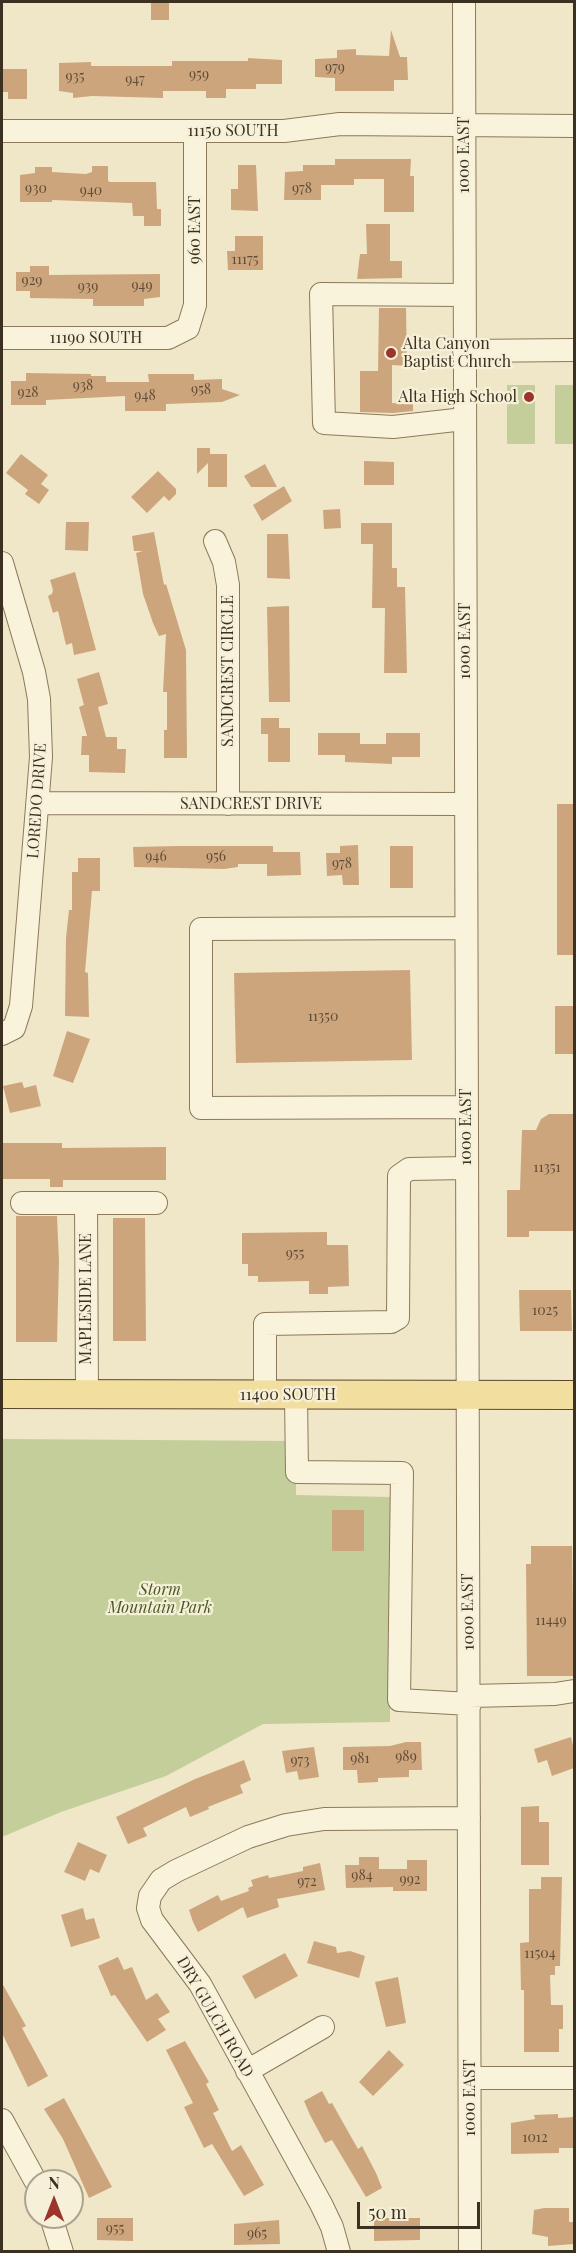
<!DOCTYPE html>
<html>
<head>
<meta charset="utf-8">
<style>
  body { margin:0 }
  #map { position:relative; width:576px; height:2253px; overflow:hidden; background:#efe7c8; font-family:"Playfair Display",serif }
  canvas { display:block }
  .frame { position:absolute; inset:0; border:3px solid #3c3020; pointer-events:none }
  .north { position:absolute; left:24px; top:2169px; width:60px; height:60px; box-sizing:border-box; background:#f6f0d8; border:2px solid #aca38e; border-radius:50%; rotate:0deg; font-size:16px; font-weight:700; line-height:24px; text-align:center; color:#3c3020 }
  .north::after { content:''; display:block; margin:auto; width:21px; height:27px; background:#9b342b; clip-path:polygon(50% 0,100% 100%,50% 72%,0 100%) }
  .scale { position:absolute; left:357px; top:2202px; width:123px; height:27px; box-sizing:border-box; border:3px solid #3c3020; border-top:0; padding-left:8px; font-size:18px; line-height:21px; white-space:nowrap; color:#3c3020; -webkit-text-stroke:4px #f6f0d8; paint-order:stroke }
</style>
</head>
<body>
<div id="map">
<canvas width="576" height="2253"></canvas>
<div class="frame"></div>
<div class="north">N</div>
<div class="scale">50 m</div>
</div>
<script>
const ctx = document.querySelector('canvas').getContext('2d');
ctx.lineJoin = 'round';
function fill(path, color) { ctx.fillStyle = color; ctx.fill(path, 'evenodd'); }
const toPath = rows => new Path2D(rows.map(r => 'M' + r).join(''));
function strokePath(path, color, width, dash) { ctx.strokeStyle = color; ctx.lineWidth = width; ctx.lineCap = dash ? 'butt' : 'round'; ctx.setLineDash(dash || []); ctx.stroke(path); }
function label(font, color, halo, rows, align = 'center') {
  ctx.font = font + ' "Playfair Display",serif'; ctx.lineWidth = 4.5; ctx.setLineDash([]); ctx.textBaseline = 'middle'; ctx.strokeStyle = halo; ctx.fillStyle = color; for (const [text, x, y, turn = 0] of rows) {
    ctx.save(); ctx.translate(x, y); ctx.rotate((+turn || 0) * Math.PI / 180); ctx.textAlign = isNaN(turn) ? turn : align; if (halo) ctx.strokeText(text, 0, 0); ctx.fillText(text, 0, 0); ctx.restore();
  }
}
fill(toPath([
  [507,385,535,385,535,444,507,444],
  [555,385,574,385,574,444,555,444],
  [2,1439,296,1441,296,1495,390,1497,390,1722,263,1724,166,1776,61,1812,2,1837]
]), '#c4ce9b');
fill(toPath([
  [151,2,169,2,169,20,151,20],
  [391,30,400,57,407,57,408,80,394,80,394,91,335,91,335,78,315,77,315,59,337,58,337,50,356,49,356,55,389,56],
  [248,58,282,60,282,84,256,84,256,89,226,89,226,98,206,98,206,91,163,91,163,98,92,96,73,98,73,93,59,91,59,63,91,62,91,66,172,66,172,61,248,61],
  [2,69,27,69,27,99,8,99,8,92,2,92],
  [335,159,411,159,410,176,414,176,414,212,384,212,384,179,354,179,354,185,321,185,321,200,284,200,285,172,303,171,303,165,335,165],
  [238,165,256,165,258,211,231,210,231,189,238,189],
  [92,166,108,166,108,181,110,182,156,182,157,209,161,209,161,226,144,226,144,216,133,216,132,203,52,200,52,202,20,202,20,175,35,173,35,167,52,167,52,172,86,174,92,172],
  [366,224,390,224,390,261,402,261,402,278,357,279,360,254,367,254],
  [235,236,263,236,263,270,228,270,227,251,235,251],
  [30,266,49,266,49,275,160,274,160,297,144,299,144,306,93,306,93,299,30,298,30,291,16,291,16,272,30,272],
  [379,308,406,308,407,366,392,365,392,403,413,404,413,411,393,413,360,412,360,371,378,371],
  [26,373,91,374,91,376,106,376,106,382,149,382,148,374,194,374,194,380,222,379,222,389,240,395,222,402,166,404,166,411,125,411,125,396,46,400,46,405,11,405,11,381,26,381],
  [197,448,210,448,210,454,227,454,227,487,208,487,208,463,197,474],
  [21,454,48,475,41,484,49,490,39,504,25,494,28,490,6,473],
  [364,461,394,462,394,485,364,485],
  [265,464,277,487,251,487,244,476],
  [158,471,176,489,176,494,169,501,164,496,147,513,131,497],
  [284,486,292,501,262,521,253,505],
  [340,509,341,528,324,529,323,510],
  [66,522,89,522,88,551,65,550],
  [361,523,392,523,392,568,397,568,397,587,405,587,407,673,384,673,385,608,372,608,373,544,361,544],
  [154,532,164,585,166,584,186,650,187,758,164,758,164,730,167,730,167,692,163,692,166,634,159,636,153,623,143,594,136,553,143,551,134,551,132,536],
  [267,534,288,534,290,579,267,578],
  [75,572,96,650,74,655,72,643,66,645,58,611,53,613,48,596,52,594,53,590,50,580],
  [289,606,290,702,269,702,267,607],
  [99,672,108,704,98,707,106,737,117,737,117,749,126,749,125,773,89,772,89,755,81,755,82,736,87,736,79,707,84,705,77,679],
  [261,718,279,718,279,728,290,728,290,762,268,762,268,734,261,734],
  [318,733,360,733,360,744,386,744,386,733,420,733,420,757,392,757,392,764,345,762,345,755,318,755],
  [557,804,574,804,574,955,557,955],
  [358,845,359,885,343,885,342,875,327,876,326,853,340,853,340,846],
  [178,846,273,846,273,852,300,852,301,875,267,876,267,864,238,864,238,867,224,869,134,867,133,847],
  [390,846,413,846,413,888,390,888],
  [78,858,100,858,100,891,92,891,85,972,88,973,89,1017,65,1016,66,938,69,910,72,910,72,872,78,872],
  [410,970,412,1060,236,1063,234,973],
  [555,1006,574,1006,574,1054,555,1054],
  [67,1031,90,1039,73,1083,53,1076],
  [22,1082,24,1088,36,1085,41,1106,10,1113,3,1086],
  [549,1114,574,1114,574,1231,529,1231,529,1237,507,1237,507,1190,520,1190,522,1130,536,1130,541,1119],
  [2,1143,62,1143,62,1148,166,1147,166,1180,63,1180,63,1187,50,1187,50,1179,2,1179],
  [16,1216,57,1216,59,1261,57,1342,16,1342],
  [113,1218,145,1218,146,1341,113,1341],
  [327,1232,327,1245,348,1245,349,1286,328,1287,328,1294,309,1294,309,1281,258,1282,258,1276,248,1276,248,1264,242,1264,242,1233],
  [519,1290,571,1290,572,1331,520,1331],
  [332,1510,364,1510,364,1551,332,1551],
  [531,1546,572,1546,574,1676,527,1676,526,1564,531,1564],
  [571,1737,574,1750,574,1768,552,1776,547,1760,538,1763,534,1749],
  [406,1742,421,1742,422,1770,409,1770,409,1777,378,1778,378,1782,358,1783,357,1770,343,1770,343,1747,390,1746],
  [314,1747,319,1777,299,1780,297,1771,286,1773,282,1751],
  [244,1760,251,1780,240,1785,243,1793,208,1807,209,1809,190,1817,186,1807,143,1828,147,1836,128,1844,116,1817,195,1779],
  [539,1806,539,1822,549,1822,549,1865,521,1865,521,1807],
  [78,1842,107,1855,99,1873,90,1869,85,1881,64,1872],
  [359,1857,379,1857,379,1869,407,1869,407,1860,427,1860,427,1891,393,1891,393,1887,346,1888,345,1865,359,1865],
  [320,1863,325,1890,277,1899,279,1907,247,1918,243,1907,198,1932,193,1922,189,1910,218,1895,221,1901,249,1891,248,1888,253,1886,251,1880,268,1875,269,1878,303,1871,303,1867],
  [541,1877,562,1877,560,1966,555,1966,555,1975,550,1975,551,2005,563,2005,563,2029,559,2029,559,2052,524,2052,524,1990,521,1990,520,1943,529,1942,529,1889,541,1889],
  [83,1908,86,1920,94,1918,100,1938,71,1947,61,1915],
  [314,1941,336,1947,337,1953,350,1951,365,1956,359,1978,307,1963],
  [285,1953,298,1976,255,1999,242,1976],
  [118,1957,124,1970,132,1967,146,2000,157,1993,170,2012,158,2019,166,2030,147,2042,115,1995,111,1996,98,1966],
  [398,1977,406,2023,386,2027,375,1982],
  [2,1983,26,2026,22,2028,48,2076,28,2087,2,2033],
  [185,2041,209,2082,206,2084,219,2110,213,2113,232,2151,241,2145,264,2185,244,2196,212,2144,204,2148,184,2107,193,2103,166,2050],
  [389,2050,404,2065,373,2096,359,2082],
  [322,2091,329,2104,332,2103,358,2149,362,2146,376,2173,382,2188,366,2197,332,2140,325,2143,310,2115,304,2101],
  [64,2098,112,2187,89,2198,63,2139,44,2109],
  [558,2114,558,2118,574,2117,574,2148,559,2148,559,2153,511,2154,511,2123,535,2119,534,2115],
  [544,2208,569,2208,569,2222,574,2222,574,2244,548,2246,548,2237,532,2234,534,2210],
  [97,2218,133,2218,133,2241,97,2240],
  [374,2218,420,2218,420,2240,374,2241],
  [279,2220,280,2244,234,2245,234,2224]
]), '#cda57d');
const minor = toPath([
  [464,2,470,2252],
  [2,131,284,131,340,124,574,126],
  [464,295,321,294,324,423,393,427,464,419],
  [2,338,168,338,188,328,195,305,195,131],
  [464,351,574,350],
  [215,541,224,562,228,585,228,804],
  [2,563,34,672,39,699,41,757,21,1006,14,1028,2,1034],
  [38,803,465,804],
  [465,928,201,929,201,1108,465,1107],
  [22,1203,156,1203],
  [86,1203,87,1395],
  [265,1395,265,1324,391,1322,398,1318,399,1176,409,1169,466,1168],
  [296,1395,297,1472,402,1473,399,1700,470,1704],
  [470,1696,555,1694,574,1691],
  [247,2071,323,2027],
  [470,2078,574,2078],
  [2,2120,36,2182],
  [51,2217,62,2252],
  [339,2252,332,2227,321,2204,200,1984,152,1920,148,1908,150,1896,161,1880,176,1871,248,1837,286,1825,324,1819,469,1818]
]);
const major = toPath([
  [2,1394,574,1395]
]);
strokePath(minor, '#8c795c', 24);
strokePath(major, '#5a4730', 30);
strokePath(minor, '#f9f3db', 22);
strokePath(major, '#f2dfa0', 28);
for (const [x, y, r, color] of [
  [391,353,6,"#9b342b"],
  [529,397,6,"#9b342b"]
]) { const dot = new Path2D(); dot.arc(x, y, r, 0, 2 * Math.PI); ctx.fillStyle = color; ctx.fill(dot); strokePath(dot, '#f6f0d8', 2); }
label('14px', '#604d37', null, [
  ["979",335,68],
  ["959",199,75],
  ["935",75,77],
  ["947",135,80],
  ["930",36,189],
  ["978",302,189],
  ["940",91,191],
  ["11175",245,260],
  ["929",32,281],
  ["949",142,286],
  ["939",88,287],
  ["938",83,386],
  ["958",201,390],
  ["928",28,393],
  ["948",145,396],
  ["946",156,857],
  ["956",216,857],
  ["978",342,864],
  ["11350",323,1017],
  ["11351",547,1168],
  ["955",295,1254],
  ["1025",545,1311],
  ["11449",551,1621],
  ["989",406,1757],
  ["981",360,1759],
  ["973",300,1761],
  ["984",362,1876],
  ["992",410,1880],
  ["972",307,1882],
  ["11504",540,1954],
  ["1012",535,2138],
  ["955",115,2229],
  ["965",257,2234]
]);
label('16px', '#3c3020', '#f6f0d8', [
  ["11150 SOUTH",233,131],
  ["1000 EAST",464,155,-90],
  ["960 EAST",195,230,-90],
  ["11190 SOUTH",96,338],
  ["1000 EAST",465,641,-90],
  ["SANDCREST CIRCLE",228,671,-90],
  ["LOREDO DRIVE",37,801,-86],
  ["SANDCREST DRIVE",251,804],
  ["1000 EAST",466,1127,-90],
  ["MAPLESIDE LANE",86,1299,-90],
  ["11400 SOUTH",288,1395],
  ["1000 EAST",468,1612,-91],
  ["DRY GULCH ROAD",215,2017,60],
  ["1000 EAST",470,2098,-90]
]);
label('16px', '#3c3020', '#f6f0d8', [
  ["Alta Canyon",403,344],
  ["Baptist Church",403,362],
  ["Alta High School",517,397,"right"]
], 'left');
label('italic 16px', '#485826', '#f6f0d8', [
  ["Storm",160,1590],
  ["Mountain Park",160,1608]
]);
</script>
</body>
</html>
